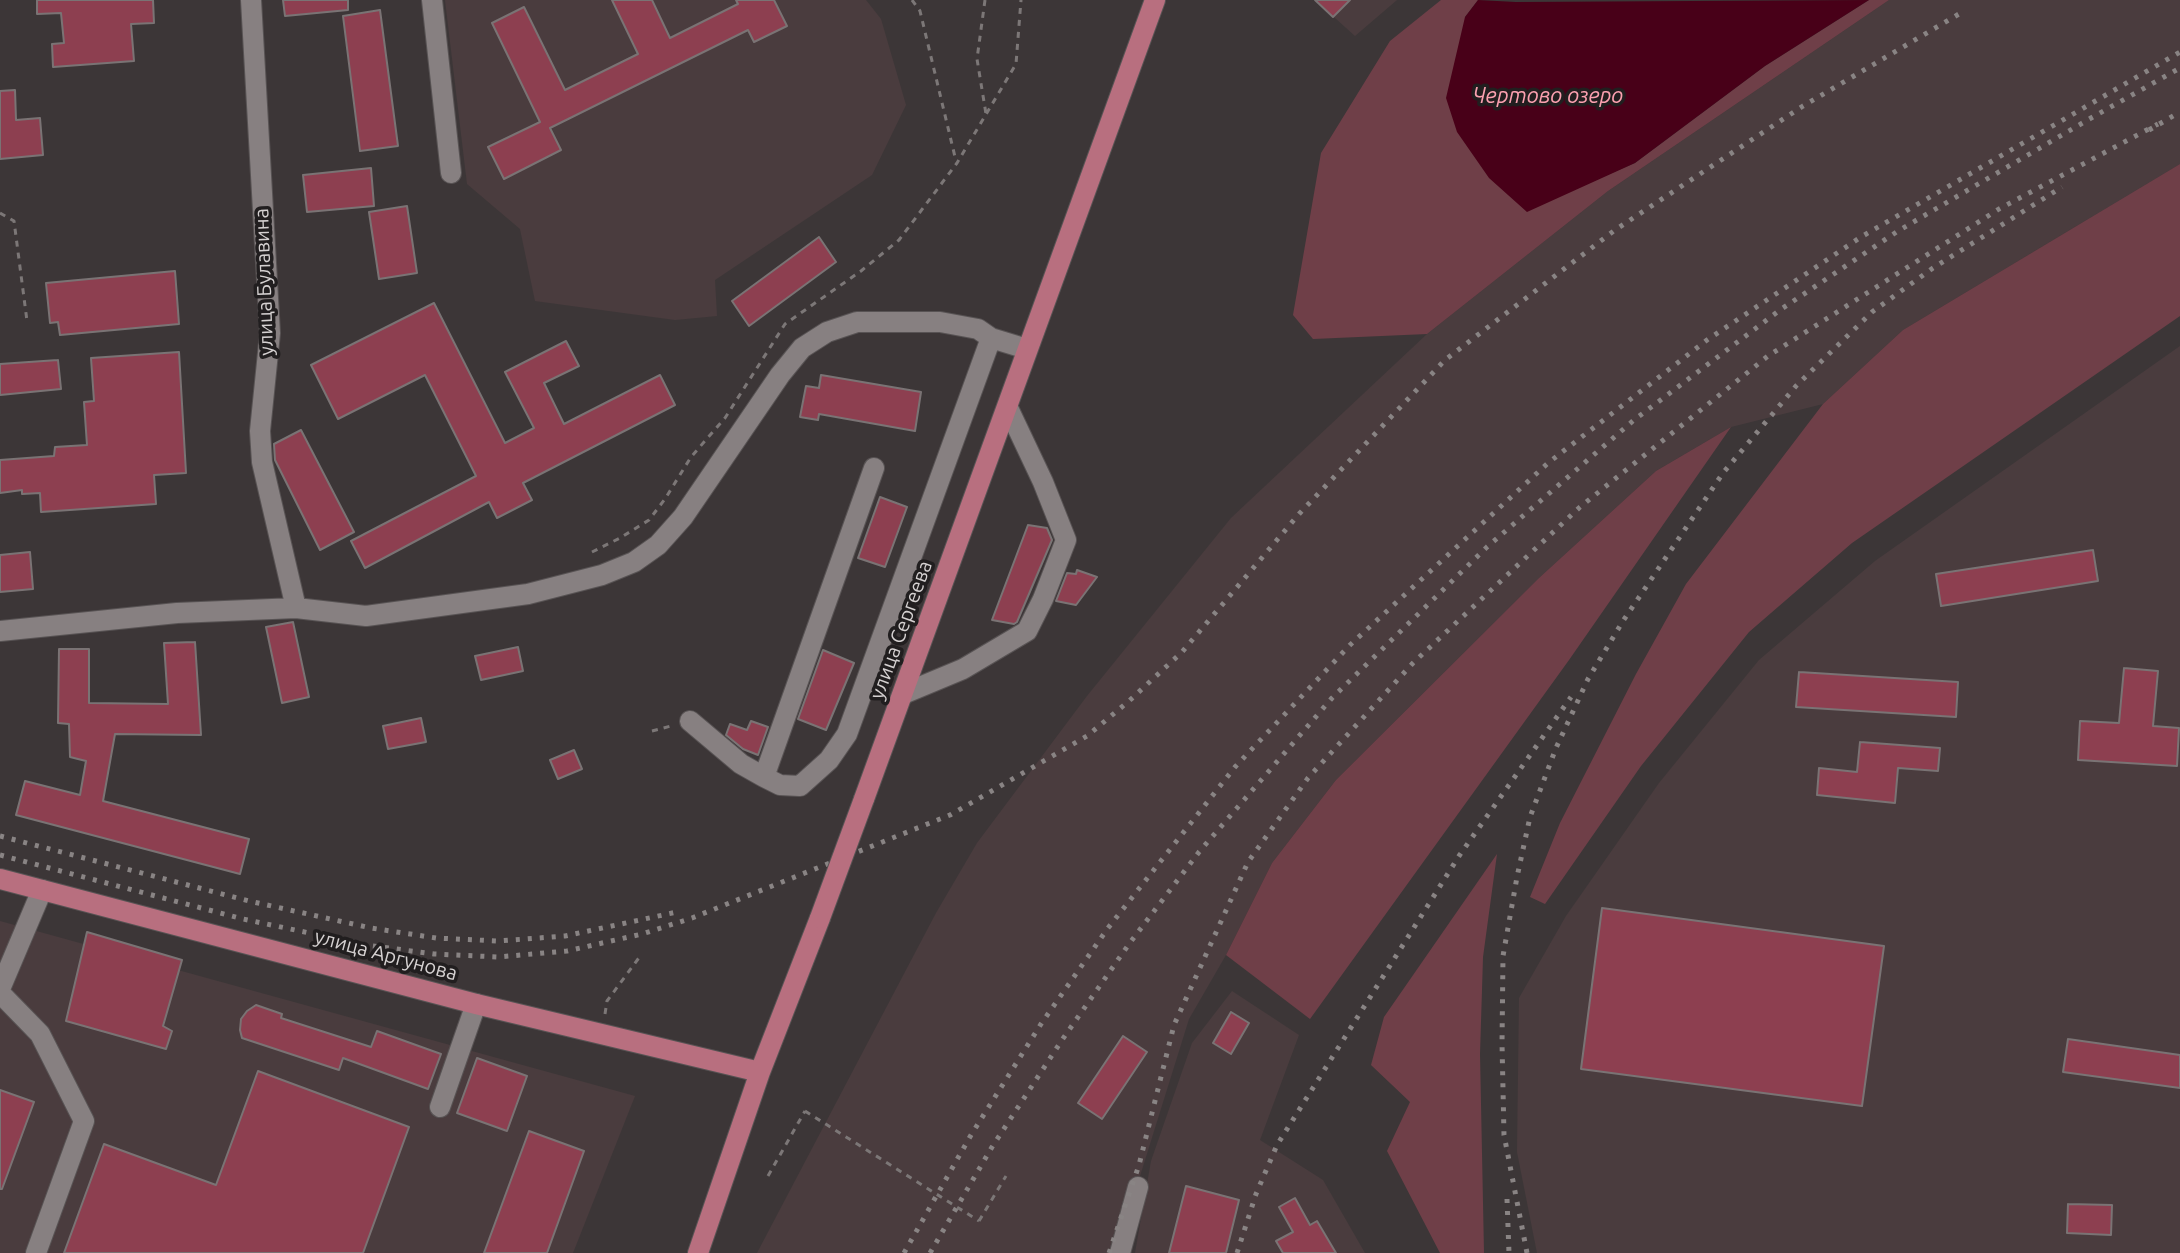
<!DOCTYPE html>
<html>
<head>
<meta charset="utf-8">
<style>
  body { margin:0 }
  canvas { display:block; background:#3c3637 }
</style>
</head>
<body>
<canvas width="2180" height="1253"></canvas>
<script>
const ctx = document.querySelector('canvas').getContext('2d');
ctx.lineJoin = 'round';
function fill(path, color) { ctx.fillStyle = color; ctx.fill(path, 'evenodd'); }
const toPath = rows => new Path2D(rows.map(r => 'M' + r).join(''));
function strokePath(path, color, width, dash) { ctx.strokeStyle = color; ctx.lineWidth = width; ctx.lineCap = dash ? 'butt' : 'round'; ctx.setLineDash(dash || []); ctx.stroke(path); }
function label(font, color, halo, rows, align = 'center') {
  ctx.font = font + ' Ubuntu,sans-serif'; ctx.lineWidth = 7; ctx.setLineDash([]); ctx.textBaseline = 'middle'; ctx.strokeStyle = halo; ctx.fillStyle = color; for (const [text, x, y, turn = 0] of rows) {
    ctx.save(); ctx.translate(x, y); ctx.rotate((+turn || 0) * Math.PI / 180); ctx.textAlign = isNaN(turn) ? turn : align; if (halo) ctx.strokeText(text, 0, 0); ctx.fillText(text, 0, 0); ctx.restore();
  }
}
fill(toPath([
  [445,0,866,0,881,19,906,105,872,175,715,280,717,316,675,320,535,301,520,229,467,184],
  [1315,0,1397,0,1355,36],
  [1889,0,2180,0,2180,164,1903,330,1823,404,1731,427,1656,471,1539,578,1336,780,1272,863,1226,955,1189,1019,1116,1253,757,1253,936,913,977,843,1087,696,1231,518,1427,334,1608,191],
  [2180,346,2180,1253,1537,1253,1517,1152,1519,998,1566,916,1659,783,1759,660,1875,561],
  [0,921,635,1096,573,1253,0,1253],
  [1232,991,1299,1035,1260,1140,1323,1180,1365,1253,1135,1253,1151,1161,1192,1043]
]), '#4a3c3e');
fill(toPath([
  [1441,0,1478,0,1465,17,1584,185,1635,163,1765,66,1869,0,1889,0,1608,191,1427,334,1313,339,1293,315,1321,153,1390,41],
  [2180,164,2180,316,1852,543,1749,632,1641,766,1545,904,1530,897,1560,823,1636,674,1686,584,1823,404,1903,330],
  [1731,427,1569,660,1310,1019,1226,955,1272,863,1336,780,1539,578,1656,471],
  [1497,854,1483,957,1480,1054,1484,1253,1440,1253,1387,1151,1410,1102,1371,1065,1384,1017]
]), '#6f3f48');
fill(toPath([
  [1478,0,1516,2,1869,0,1765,66,1635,163,1527,212,1489,178,1457,132,1446,98,1465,17]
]), '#480018');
const building = toPath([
  [37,0,153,0,154,23,131,24,134,61,53,67,52,44,64,43,61,13,37,14,37,0],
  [283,0,348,0,348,10,285,16,283,0],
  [612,0,652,0,670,38,738,4,736,0,774,0,787,26,754,42,748,30,550,128,561,150,504,179,488,147,540,122,492,23,524,7,565,90,638,54,612,0],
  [1315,0,1350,0,1333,17,1315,0],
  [380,10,398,146,360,151,343,16,380,10],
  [15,90,16,120,40,118,43,155,0,159,0,91,15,90],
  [371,168,374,206,307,212,303,175,371,168],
  [407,206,417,273,379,279,369,212,407,206],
  [819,237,836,262,749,326,732,301,819,237],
  [175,271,179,324,60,335,58,322,50,323,46,283,175,271],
  [434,303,505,443,534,428,505,372,566,341,579,366,544,383,564,424,660,375,675,405,523,483,532,500,497,518,489,502,365,568,351,541,476,476,425,375,338,419,311,365,434,303],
  [179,352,186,473,154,475,156,504,41,512,40,493,22,494,22,490,0,493,0,460,54,456,55,447,87,445,84,402,94,401,91,358,179,352],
  [58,360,61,389,0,395,0,364,58,360],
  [821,375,921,392,915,431,819,414,818,420,800,417,806,386,819,388,821,375],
  [301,430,354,532,320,550,275,460,274,444,301,430],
  [880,497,907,507,885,567,858,558,880,497],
  [1028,525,1047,528,1052,540,1017,622,1014,624,992,620,1028,525],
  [2093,550,2098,581,1941,606,1936,574,2093,550],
  [30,552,33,589,0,592,0,555,30,552],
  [1077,570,1097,577,1076,605,1056,601,1067,573,1076,574,1077,570],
  [293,622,309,697,282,703,266,627,293,622],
  [195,642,201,735,115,734,103,801,249,839,240,874,16,815,25,781,80,795,86,761,70,757,69,724,58,723,59,649,89,649,89,703,168,704,164,643,195,642],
  [518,647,523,671,481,680,475,656,518,647],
  [823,650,854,663,826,730,798,719,823,650],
  [2124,668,2158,671,2153,726,2179,728,2177,766,2078,760,2080,721,2119,723,2124,668],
  [1799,672,1958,682,1956,717,1796,707,1799,672],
  [421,718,426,742,388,749,383,726,421,718],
  [751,721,768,727,758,755,743,749,726,735,730,724,747,730,751,721],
  [1860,742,1940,748,1938,771,1898,768,1895,803,1817,795,1819,768,1857,772,1860,742],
  [574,750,582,769,558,779,550,760,574,750],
  [1602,908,1884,946,1862,1106,1581,1069,1602,908],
  [87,932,182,960,163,1026,172,1031,166,1049,66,1021,87,932],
  [256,1005,282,1014,281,1018,371,1047,377,1031,441,1054,428,1089,343,1058,339,1070,242,1038,240,1030,241,1019,247,1011,256,1005],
  [1231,1012,1249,1023,1231,1054,1213,1043,1231,1012],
  [1123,1036,1147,1052,1102,1119,1078,1103,1123,1036],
  [2068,1039,2180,1055,2180,1088,2063,1072,2068,1039],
  [477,1058,527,1076,507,1131,457,1113,477,1058],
  [258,1071,409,1127,363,1253,64,1253,104,1144,216,1185,258,1071],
  [0,1090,34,1102,2,1189,0,1189,0,1090],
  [529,1131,584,1151,547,1253,484,1253,529,1131],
  [1186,1186,1239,1200,1226,1253,1169,1253,1186,1186],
  [1295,1198,1310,1225,1317,1221,1336,1253,1283,1253,1276,1241,1293,1232,1279,1207,1295,1198],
  [2068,1204,2112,1205,2111,1235,2067,1233,2068,1204]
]);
fill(building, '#8d3f50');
strokePath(building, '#7a7374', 2);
const minor = toPath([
  [251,0,270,333,260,431,262,462,296,608],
  [432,0,451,173],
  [874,468,764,777,780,785,800,786,829,760,847,734,991,338],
  [0,631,177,613,296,608,366,616,528,594,602,575,634,562,658,545,683,517,780,375,802,348,827,332,857,322,940,322,978,329,991,338,1027,349],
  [903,694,963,669,1027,631,1043,599,1066,540,1043,482,1008,408],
  [690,721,741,764,764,777],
  [0,989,42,890],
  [0,993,40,1034,84,1121,36,1253],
  [440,1107,476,1004],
  [1120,1253,1138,1187]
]);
const major = toPath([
  [864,799,1155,0],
  [0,879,476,1004,760,1072],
  [698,1253,760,1072,820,918]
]);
strokePath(minor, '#585354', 22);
strokePath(major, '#585354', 22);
strokePath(toPath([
  [912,0,920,11,956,161],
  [985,0,977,59,986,114],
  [0,213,14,221,27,321],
  [592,552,620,538,649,520,665,499,691,457,725,418,785,324,861,271,899,240,957,163,1016,64,1021,0],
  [652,731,671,726],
  [605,1014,607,1001,641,955],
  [768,1176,805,1111],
  [979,1221,1006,1176]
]), '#7c7777', 3, [6, 6]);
strokePath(minor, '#878081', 20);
strokePath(major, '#b86f7f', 20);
strokePath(toPath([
  [2149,130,2180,112],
  [0,836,249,901,371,928,436,938,498,941,565,936,677,912],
  [0,855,243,919,366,945,434,954,498,957,567,951,642,934,692,918,950,815,1087,736,1129,701,1182,652,1299,514,1445,360,1615,230,1803,106,1964,11],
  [1507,1199,1509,1253],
  [904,1253,971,1135,1041,1024,1108,928,1235,767,1350,645,1548,463,1707,340,1861,237,2180,52],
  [930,1253,992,1147,1062,1040,1129,944,1199,852,1332,698,1487,547,1634,420,1780,310,1898,231,2091,118,2180,68],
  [1109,1253,1139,1165,1174,1025,1248,862,1308,778,1413,663,1580,507,1768,356,1999,209,2158,124],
  [1237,1253,1256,1194,1277,1145,1459,856,1571,697],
  [1527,1253,1504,1135,1502,1043,1503,956,1517,877,1530,817,1556,748,1588,679,1623,621,1723,473,1796,386,1872,312,1933,268,2062,187]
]), '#898484', 5, [4, 8]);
const majorBridge = toPath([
  [820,918,864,799]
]);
strokePath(majorBridge, '#585354', 22, []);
strokePath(toPath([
  [805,1111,979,1221]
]), '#7c7777', 3, [6, 6]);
strokePath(majorBridge, '#b86f7f', 20);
label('20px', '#d5d1d1', '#211e1f', [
  ["улица Булавина",264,282,-92],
  ["улица Сергеева",901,630,-70],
  ["улица Аргунова",386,955,15]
]);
label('italic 22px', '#fba0b0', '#211e1f', [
  ["Чертово озеро",1548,96]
]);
</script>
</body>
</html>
